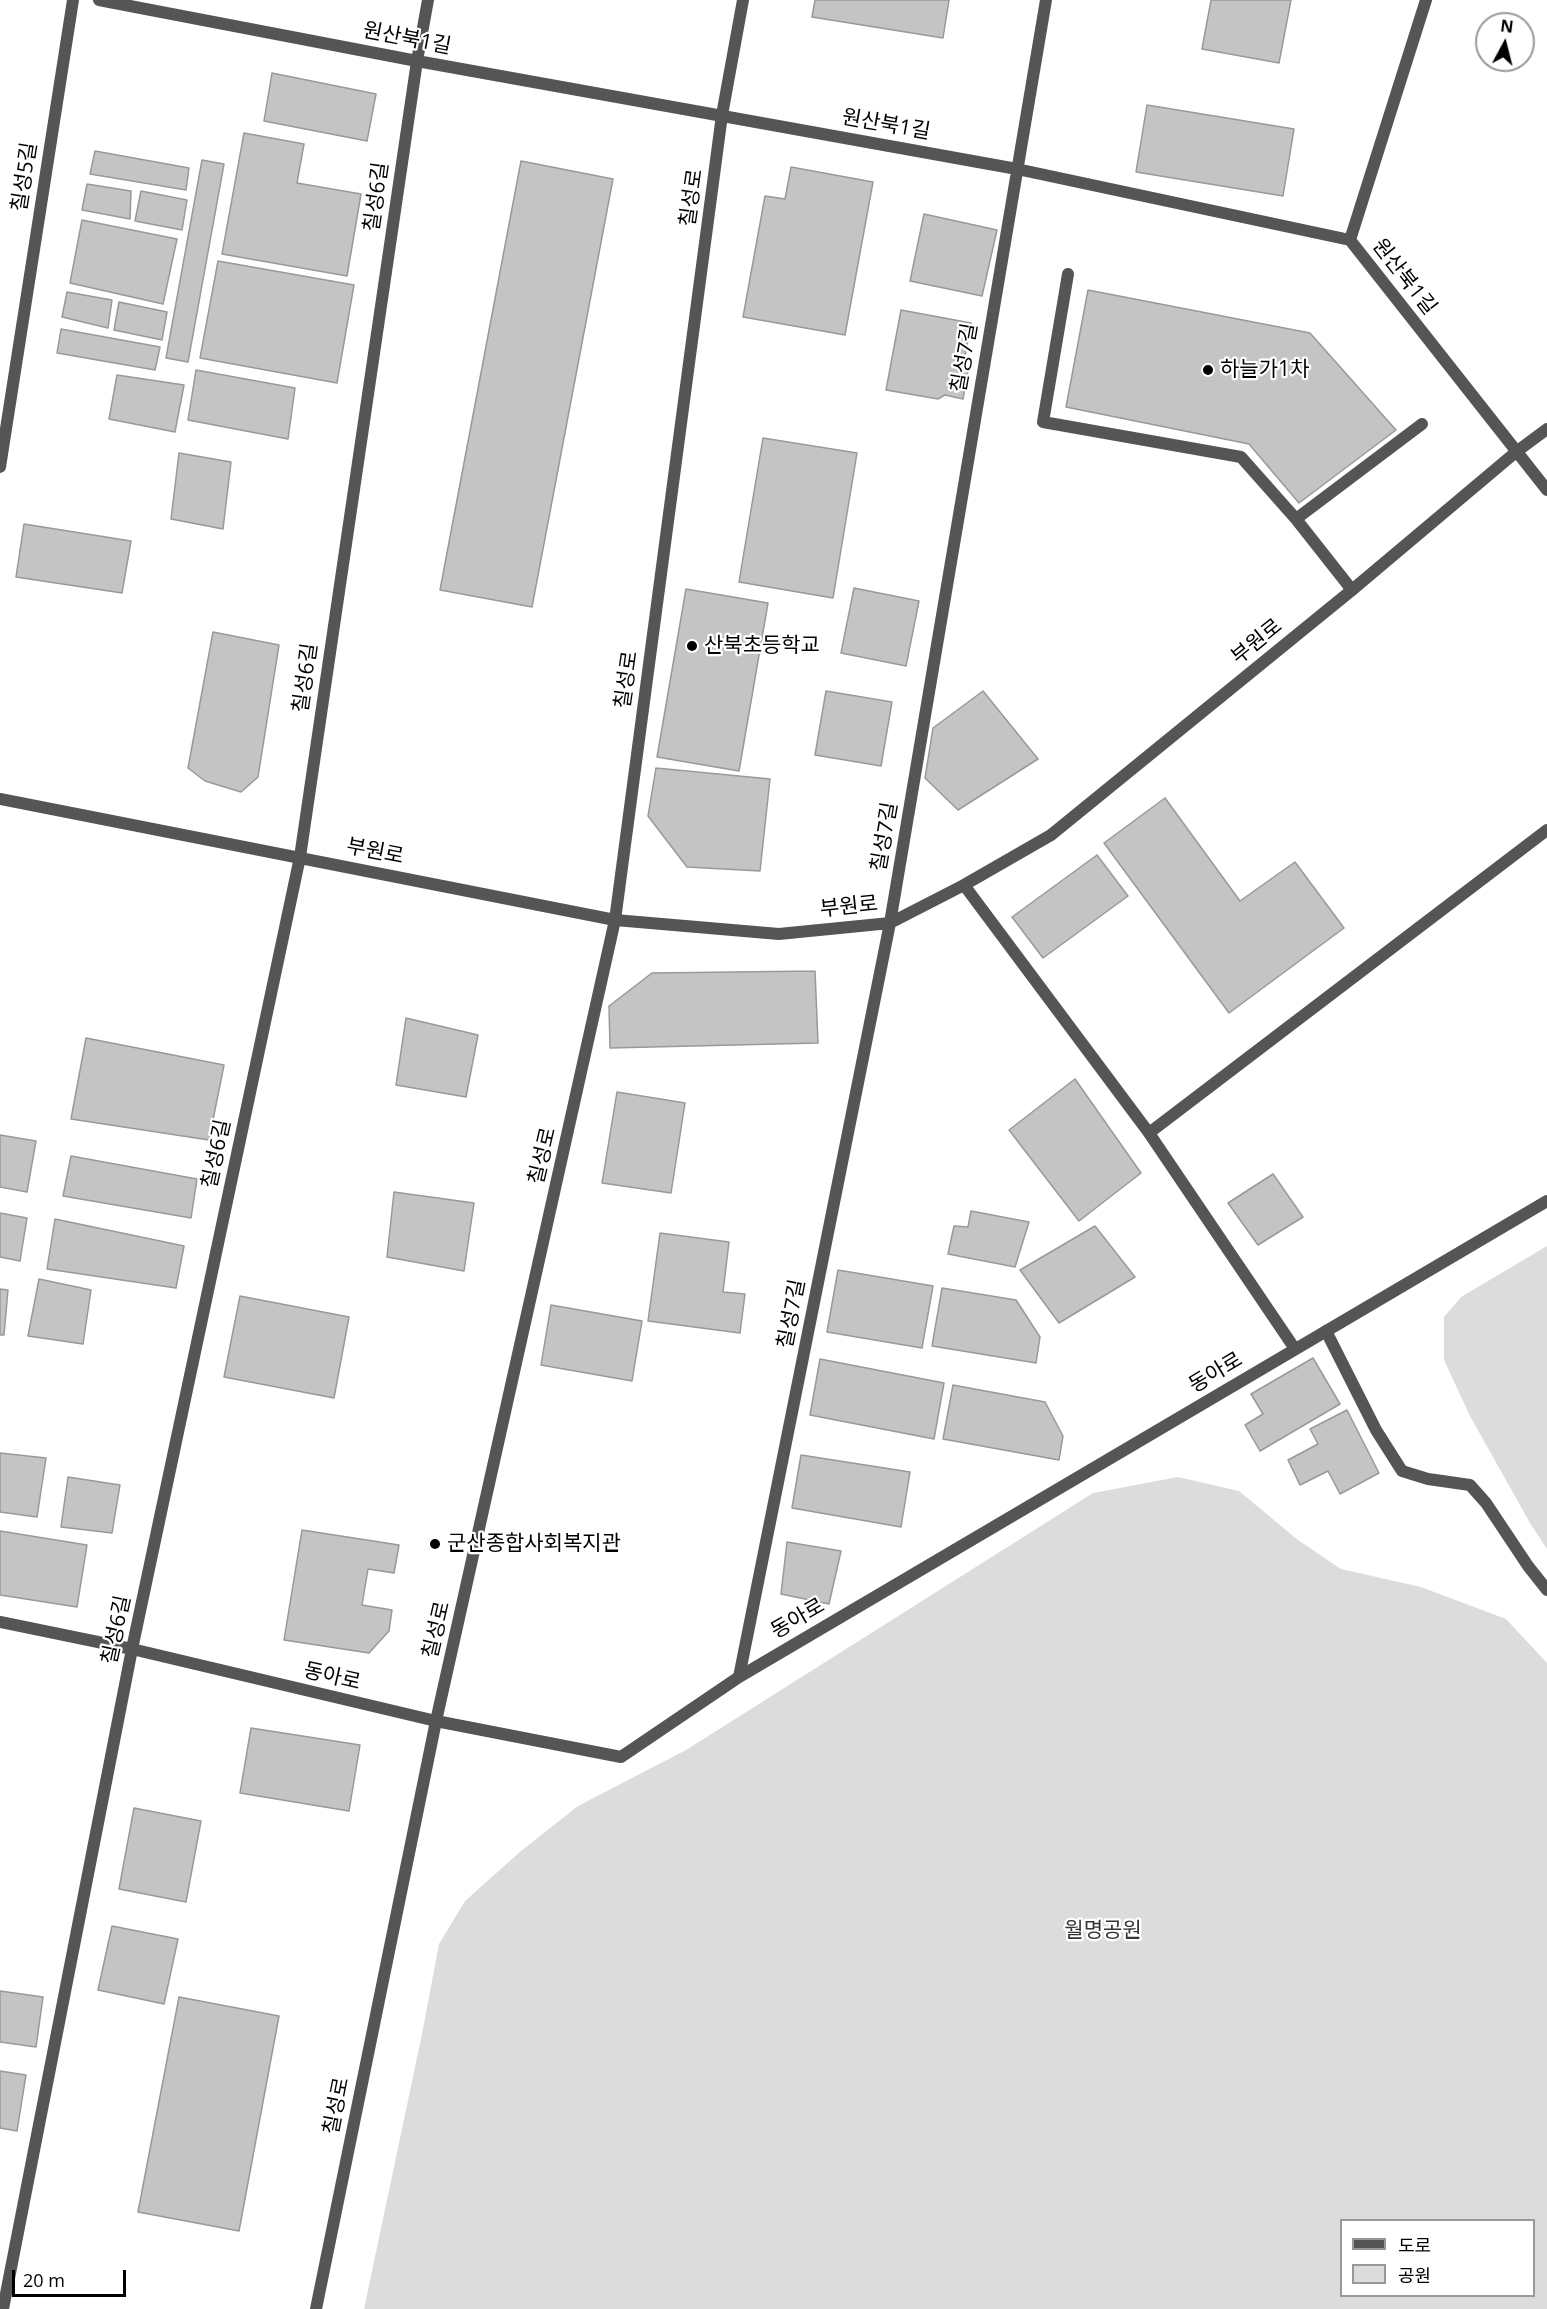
<!DOCTYPE html>
<html>
<head>
<meta charset="utf-8">
<style>
  body { margin:0 }
  #map { position:relative; width:1547px; height:2309px; overflow:hidden; background:#fff; font-family:"Open Sans","Noto Sans KR",sans-serif }
  canvas { display:block }
  .legend { position:absolute; left:1340px; top:2219px; width:195px; height:78px; box-sizing:border-box; background:#fff; border:2px solid #999; margin:0; padding:8px 10px; list-style:none; font-size:18px; color:#000 }
  .legend li { display:flex; align-items:center; gap:12px; height:30px }
  .legend b { width:30px; border:2px solid #999 }
  .north { position:absolute; left:1475px; top:12px; width:60px; height:60px; box-sizing:border-box; background:#fff; border:2px solid #999; border-radius:50%; rotate:7deg; font-size:16px; font-weight:700; line-height:24px; text-align:center; color:#000 }
  .north::after { content:''; display:block; margin:auto; width:21px; height:27px; background:#000; clip-path:polygon(50% 0,100% 100%,50% 72%,0 100%) }
  .scale { position:absolute; left:12px; top:2270px; width:114px; height:27px; box-sizing:border-box; border:3px solid #000; border-top:0; padding-left:8px; font-size:18px; line-height:21px; white-space:nowrap; color:#000; -webkit-text-stroke:4px #fff; paint-order:stroke }
</style>
</head>
<body>
<div id="map">
<canvas width="1547" height="2309"></canvas>
<ul class="legend">
<li><b style="height:8px;background:#555"></b>도로</li>
<li><b style="height:16px;background:#dcdcdc"></b>공원</li>
</ul>
<div class="north">N</div>
<div class="scale">20 m</div>
</div>
<script>
const ctx = document.querySelector('canvas').getContext('2d');
ctx.lineJoin = 'round';
function fill(path, color) { ctx.fillStyle = color; ctx.fill(path, 'evenodd'); }
const toPath = rows => new Path2D(rows.map(r => 'M' + r).join(''));
function strokePath(path, color, width, dash) { ctx.strokeStyle = color; ctx.lineWidth = width; ctx.lineCap = dash ? 'butt' : 'round'; ctx.setLineDash(dash || []); ctx.stroke(path); }
function label(font, color, halo, rows, align = 'center') {
  ctx.font = font + ' "Open Sans","Noto Sans KR",sans-serif'; ctx.lineWidth = 4.5; ctx.setLineDash([]); ctx.textBaseline = 'middle'; ctx.strokeStyle = halo; ctx.fillStyle = color; for (const [text, x, y, turn = 0] of rows) {
    ctx.save(); ctx.translate(x, y); ctx.rotate((+turn || 0) * Math.PI / 180); ctx.textAlign = isNaN(turn) ? turn : align; if (halo) ctx.strokeText(text, 0, 0); ctx.fillText(text, 0, 0); ctx.restore();
  }
}
fill(toPath([
  [1547,1246,1547,1549,1530,1523,1470,1416,1444,1360,1444,1317,1461,1297],
  [1178,1477,1239,1491,1298,1540,1341,1569,1421,1587,1506,1619,1547,1663,1547,2309,364,2309,422,2034,439,1944,465,1901,521,1851,578,1806,686,1750,1093,1493],
  [1342,2220,1534,2220,1534,2296,1342,2296]
]), '#dcdcdc');
const building = toPath([
  [815,0,949,0,943,38,812,17,815,0],
  [1211,0,1291,0,1279,63,1202,49,1211,0],
  [272,73,376,94,367,141,264,121,272,73],
  [1147,105,1294,129,1283,196,1136,172,1147,105],
  [244,133,304,144,297,183,361,194,347,276,222,254,244,133],
  [95,151,189,168,186,190,90,174,95,151],
  [202,160,224,164,188,362,166,358,202,160],
  [521,161,613,179,532,607,440,590,521,161],
  [791,167,873,182,845,335,743,317,765,196,785,199,791,167],
  [87,184,131,191,130,219,82,210,87,184],
  [141,191,187,200,182,230,135,221,141,191],
  [924,214,997,230,982,296,910,281,924,214],
  [82,220,177,239,163,304,70,283,82,220],
  [218,261,354,285,337,383,200,358,218,261],
  [1088,290,1310,333,1396,430,1299,503,1249,444,1066,407,1088,290],
  [67,292,112,300,108,328,62,317,67,292],
  [119,302,167,312,162,340,114,330,119,302],
  [901,310,971,323,964,362,969,364,963,399,945,395,938,399,886,390,901,310],
  [61,329,160,347,155,370,57,353,61,329],
  [196,370,295,388,288,439,188,420,196,370],
  [117,375,184,385,175,432,109,419,117,375],
  [763,438,857,453,833,598,739,582,763,438],
  [179,453,231,462,223,529,171,519,179,453],
  [24,524,131,541,122,593,16,577,24,524],
  [854,588,919,601,906,666,841,653,854,588],
  [686,589,768,603,739,771,657,757,686,589],
  [213,632,279,645,258,777,241,792,205,781,188,768,213,632],
  [826,691,892,702,881,766,815,755,826,691],
  [983,691,1038,759,958,810,925,778,933,728,983,691],
  [656,768,770,779,760,871,687,867,648,816,656,768],
  [1165,798,1240,901,1295,862,1344,928,1229,1013,1104,843,1165,798],
  [1097,855,1128,896,1043,958,1012,917,1097,855],
  [815,971,818,1043,610,1048,609,1006,652,973,815,971],
  [406,1018,478,1035,466,1097,396,1085,406,1018],
  [86,1038,224,1065,209,1140,71,1119,86,1038],
  [1075,1079,1141,1173,1079,1221,1009,1130,1075,1079],
  [617,1092,685,1103,671,1193,602,1183,617,1092],
  [0,1135,36,1141,27,1192,0,1187,0,1135],
  [71,1156,197,1179,191,1218,63,1196,71,1156],
  [1273,1174,1303,1217,1258,1245,1228,1203,1273,1174],
  [394,1192,474,1203,464,1271,387,1257,394,1192],
  [971,1211,1029,1222,1015,1267,948,1254,954,1226,968,1227,971,1211],
  [0,1213,27,1218,20,1261,0,1257,0,1213],
  [55,1219,184,1246,176,1288,47,1269,55,1219],
  [1095,1226,1135,1277,1059,1323,1020,1270,1095,1226],
  [660,1233,729,1242,723,1292,745,1294,740,1333,648,1321,660,1233],
  [838,1270,933,1286,922,1348,827,1332,838,1270],
  [39,1279,91,1290,83,1344,28,1336,39,1279],
  [942,1288,1016,1300,1040,1337,1036,1363,932,1346,942,1288],
  [0,1289,8,1290,4,1335,0,1335,0,1289],
  [240,1296,349,1317,334,1398,224,1377,240,1296],
  [551,1305,642,1321,632,1381,541,1365,551,1305],
  [1313,1358,1340,1404,1260,1451,1245,1425,1263,1414,1251,1394,1313,1358],
  [820,1359,944,1383,934,1439,810,1415,820,1359],
  [953,1385,1045,1402,1063,1436,1059,1460,943,1439,953,1385],
  [1347,1410,1379,1473,1340,1494,1328,1471,1300,1485,1288,1460,1318,1444,1310,1429,1347,1410],
  [0,1453,46,1458,37,1517,0,1512,0,1453],
  [801,1455,910,1472,901,1527,792,1508,801,1455],
  [68,1477,120,1485,112,1533,61,1527,68,1477],
  [302,1530,399,1545,394,1573,368,1569,362,1605,392,1610,389,1631,369,1653,284,1640,302,1530],
  [0,1531,87,1545,77,1607,0,1595,0,1531],
  [787,1542,841,1551,829,1604,781,1594,787,1542],
  [251,1728,360,1745,349,1811,240,1793,251,1728],
  [134,1808,201,1821,186,1902,119,1889,134,1808],
  [112,1926,178,1939,164,2004,98,1990,112,1926],
  [0,1991,43,1997,36,2047,0,2042,0,1991],
  [179,1997,279,2016,239,2231,138,2212,179,1997],
  [0,2071,26,2075,17,2131,0,2128,0,2071]
]);
fill(building, '#c4c4c4');
strokePath(building, '#999', 1.5);
strokePath(toPath([
  [1068,274,1043,422,1241,457,1296,519,1422,424],
  [1296,519,1352,590],
  [1326,1331,1376,1430,1402,1471,1428,1479,1470,1485,1486,1503,1528,1566,1547,1590]
]), '#555', 12);
strokePath(toPath([
  [99,0,417,61,1017,169,1350,240,1547,490],
  [1350,240,1426,0],
  [0,467,73,0],
  [0,799,615,920,779,934,890,923,964,885,1051,835,1352,590,1516,452,1547,429],
  [964,885,1149,1133,1295,1349],
  [1149,1133,1547,830],
  [0,1622,132,1649,436,1721,621,1757,739,1677,1547,1201],
  [739,1677,890,923,1046,0],
  [3,2309,132,1649,300,857,417,61,428,0]
]), '#555', 12);
strokePath(toPath([
  [316,2309,436,1721,615,920,722,115,743,0]
]), '#555', 12);
for (const [x, y, r, color] of [
  [1208,370,6,"#000"],
  [692,646,6,"#000"],
  [435,1544,6,"#000"]
]) { const dot = new Path2D(); dot.arc(x, y, r, 0, 2 * Math.PI); ctx.fillStyle = color; ctx.fill(dot); strokePath(dot, '#fff', 2); }
label('21px', '#000', '#fff', [
  ["원산북1길",407,39,11],
  ["원산북1길",886,125,10],
  ["칠성5길",25,177,-81],
  ["칠성6길",377,197,-82],
  ["칠성로",692,198,-82],
  ["원산북1길",1404,277,52],
  ["칠성7길",965,358,-80],
  ["부원로",1257,642,-39],
  ["칠성6길",306,678,-82],
  ["칠성로",627,680,-82],
  ["칠성7길",885,837,-80],
  ["부원로",375,852,11],
  ["부원로",849,907,-6],
  ["칠성6길",217,1154,-78],
  ["칠성로",543,1156,-77],
  ["칠성7길",792,1314,-79],
  ["동아로",1216,1373,-31],
  ["동아로",798,1619,-30],
  ["칠성6길",117,1630,-78],
  ["칠성로",437,1630,-77],
  ["동아로",332,1677,13],
  ["칠성로",337,2106,-79]
]);
label('21px', '#000', '#fff', [
  ["하늘가1차",1220,370],
  ["산북초등학교",704,646],
  ["군산종합사회복지관",447,1544]
], 'left');
label('21px', '#333', '#fff', [
  ["월명공원",1103,1931]
]);
</script>
</body>
</html>
